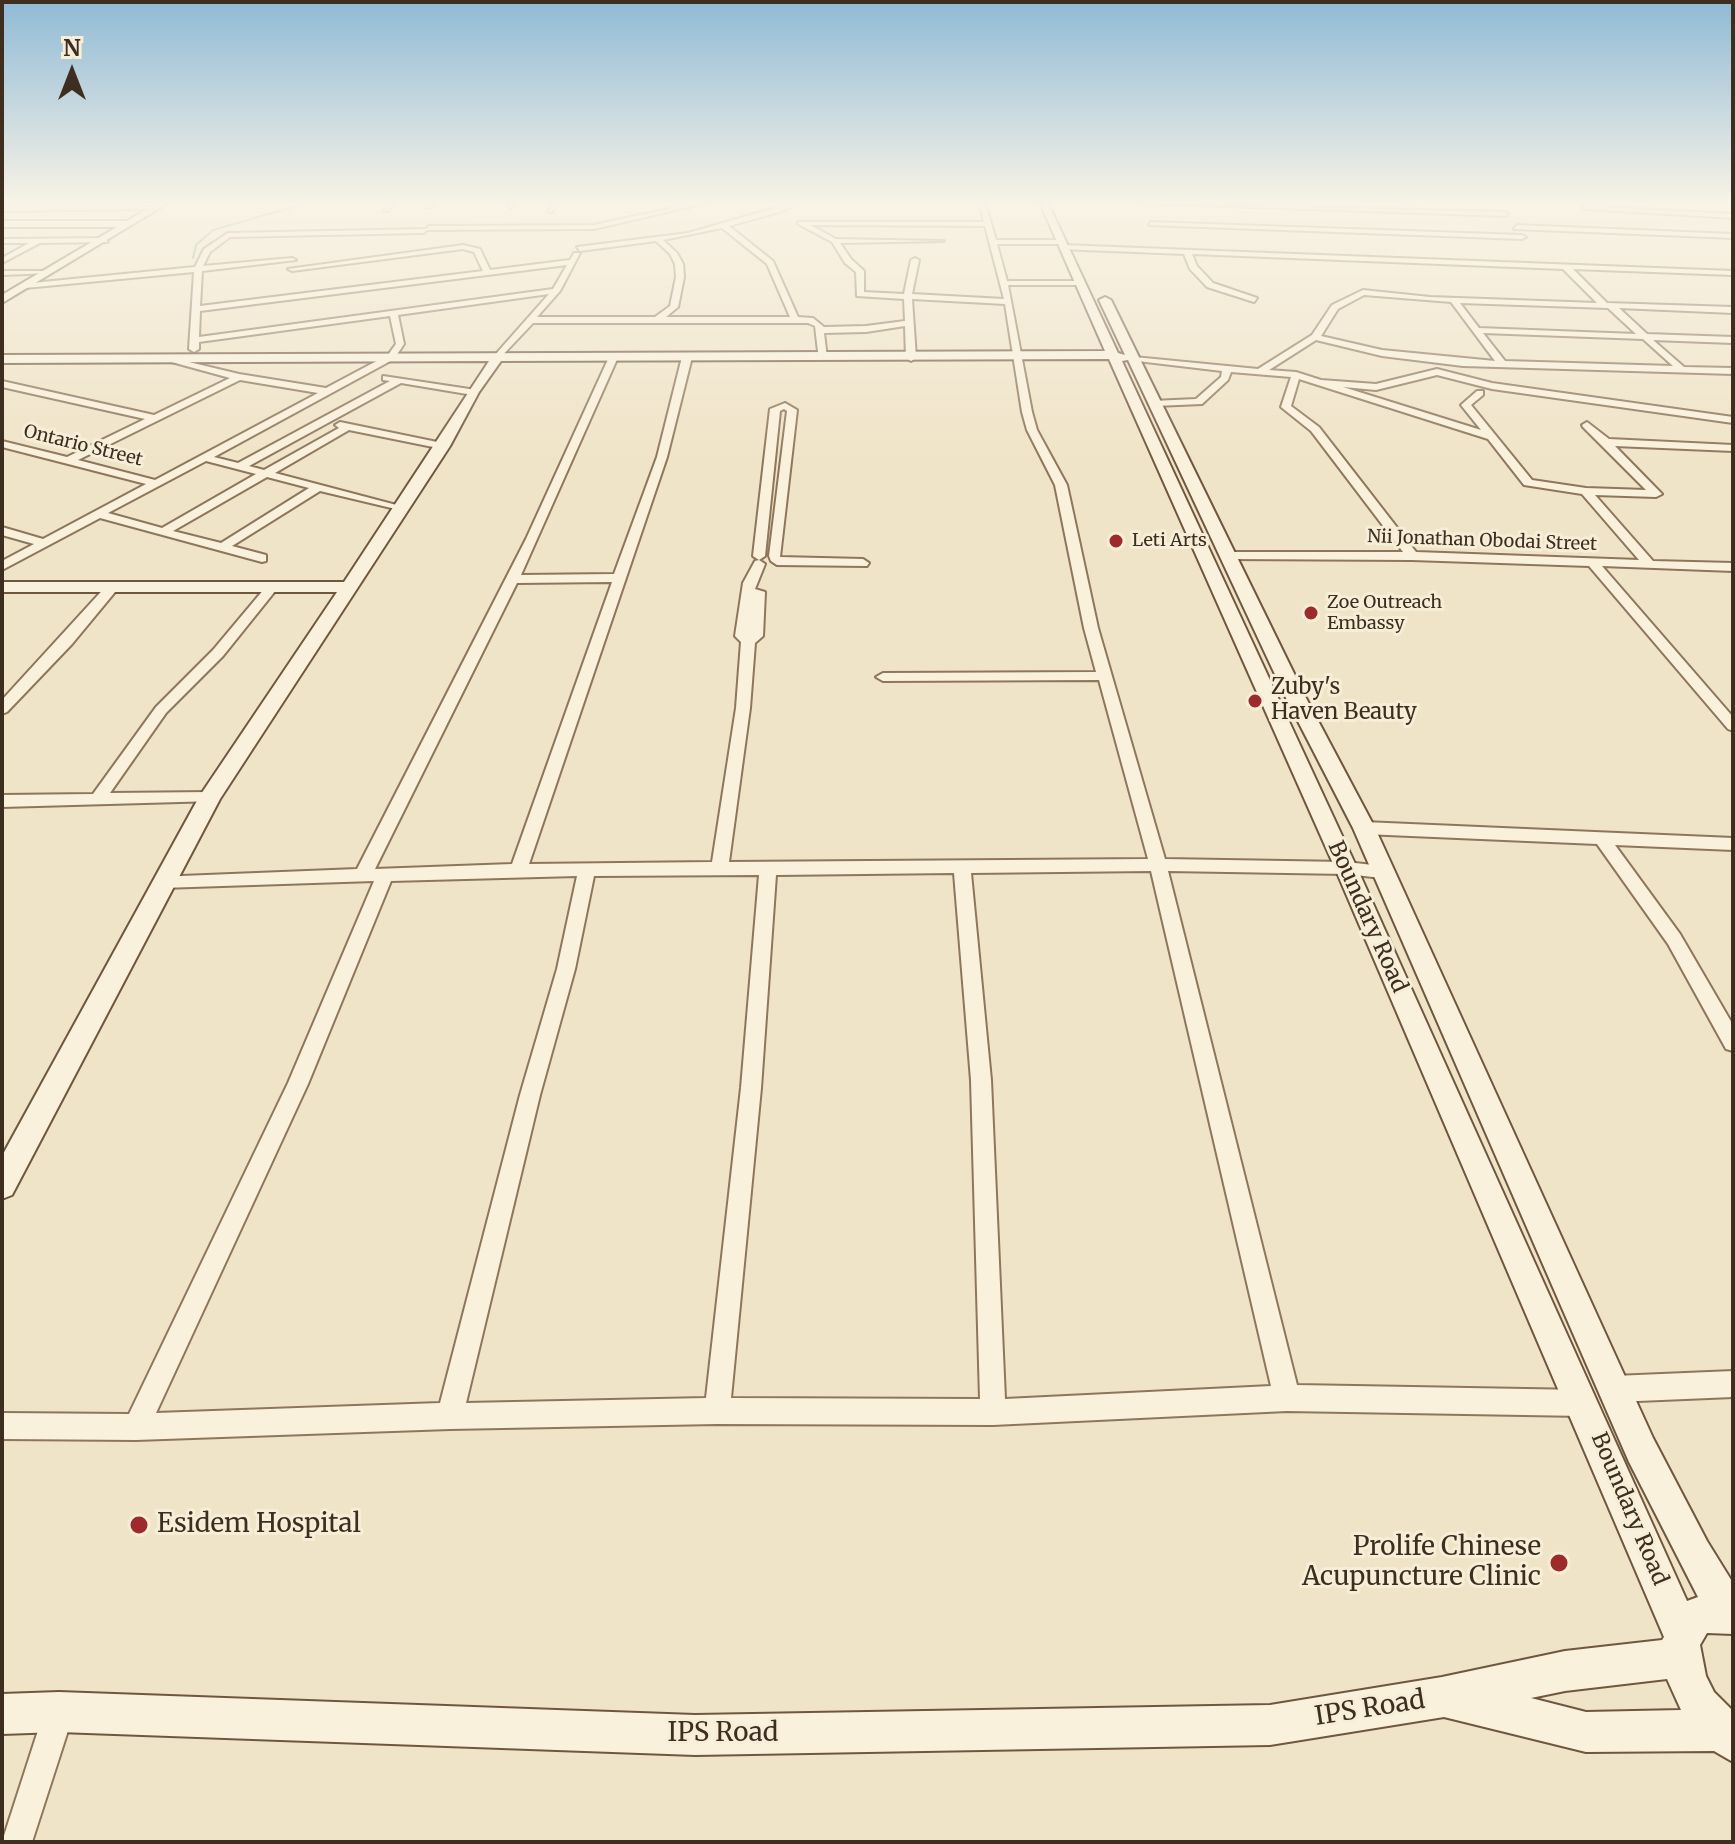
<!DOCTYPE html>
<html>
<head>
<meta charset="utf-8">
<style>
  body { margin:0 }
  #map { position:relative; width:1735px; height:1844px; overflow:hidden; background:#f0e4c8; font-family:Merriweather,serif }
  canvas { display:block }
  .frame { position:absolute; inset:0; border:4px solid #3d2e20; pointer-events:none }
  .north { position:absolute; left:32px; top:32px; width:80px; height:80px; -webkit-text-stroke:6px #f7eed8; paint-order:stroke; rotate:0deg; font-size:22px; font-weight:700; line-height:32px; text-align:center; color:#3d2e20 }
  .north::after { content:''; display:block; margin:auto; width:28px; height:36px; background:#3d2e20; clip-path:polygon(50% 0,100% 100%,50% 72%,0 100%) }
</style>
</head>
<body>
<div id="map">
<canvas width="1735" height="1844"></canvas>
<div class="frame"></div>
<div class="north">N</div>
</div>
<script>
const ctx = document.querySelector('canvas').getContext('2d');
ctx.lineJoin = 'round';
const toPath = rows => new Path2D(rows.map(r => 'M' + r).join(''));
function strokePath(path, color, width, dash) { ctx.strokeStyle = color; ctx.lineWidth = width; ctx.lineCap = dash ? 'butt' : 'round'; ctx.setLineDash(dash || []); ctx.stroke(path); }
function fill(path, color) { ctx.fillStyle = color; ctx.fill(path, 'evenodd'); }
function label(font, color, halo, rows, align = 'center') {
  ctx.font = font + ' Merriweather,serif'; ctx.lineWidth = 6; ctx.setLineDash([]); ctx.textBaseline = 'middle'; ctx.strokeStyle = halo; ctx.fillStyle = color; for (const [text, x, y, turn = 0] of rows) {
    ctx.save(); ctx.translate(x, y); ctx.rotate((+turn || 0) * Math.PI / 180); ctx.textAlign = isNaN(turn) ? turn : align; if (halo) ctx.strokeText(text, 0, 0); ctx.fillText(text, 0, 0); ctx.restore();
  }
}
strokePath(toPath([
  [193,258,196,245,213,230,307,203]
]), '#6f938a', 2);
const street = toPath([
  [389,203,396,203,388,211,384,211,389,203],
  [428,203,435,203,430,208,426,208,428,203],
  [510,203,516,203,511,208,508,206,510,203],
  [552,203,558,203,552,212,548,212,552,203],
  [695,203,706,203,594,229,427,230,424,233,230,237,210,252,203,266,292,258,296,260,202,271,200,306,483,271,474,252,463,249,292,271,288,269,463,245,480,249,490,270,570,260,574,253,580,253,560,291,537,317,655,317,670,306,676,277,675,264,670,254,656,241,580,251,577,247,688,233,792,203,801,203,779,212,729,226,773,261,798,317,813,318,824,327,866,326,905,321,904,299,857,296,856,272,845,263,832,242,798,224,798,222,984,222,979,203,985,203,996,240,1063,240,1060,244,997,244,1007,281,1080,281,1084,283,1080,285,1008,285,1032,412,1037,430,1067,485,1098,628,1165,859,1346,862,1382,866,1391,872,1382,878,1346,874,1168,871,1297,1385,1583,1390,1592,1394,1596,1403,1592,1412,1583,1416,1287,1411,993,1425,717,1424,450,1429,136,1440,2,1439,2,1413,129,1414,288,1083,374,881,162,888,156,887,153,882,156,877,357,869,526,539,610,355,618,357,521,575,614,574,657,457,682,357,687,354,692,357,667,457,529,864,712,862,736,708,741,642,735,636,743,583,755,561,759,560,765,564,755,589,765,592,763,636,755,643,750,708,729,862,1148,859,1099,680,883,681,876,677,883,673,1096,672,1084,628,1055,485,1027,430,1022,412,1005,304,912,299,916,358,911,361,906,358,905,326,866,332,824,333,827,358,819,360,815,326,808,323,533,323,498,360,495,355,549,294,398,315,404,344,394,359,214,457,238,463,390,381,383,380,383,376,476,390,476,394,473,395,401,383,249,466,264,470,339,428,335,425,340,422,447,444,447,448,443,449,349,430,275,473,404,507,404,511,320,491,232,546,266,555,266,561,262,562,100,518,2,570,2,561,34,544,2,535,2,527,43,539,146,484,2,447,2,441,67,457,145,419,2,387,2,381,154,415,230,378,168,361,168,357,239,374,326,388,388,355,396,344,390,316,199,342,199,349,194,352,189,349,194,272,25,288,22,284,195,267,204,249,228,233,426,229,429,226,594,225,695,203],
  [810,225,985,226,1004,299,912,294,919,260,915,258,911,260,904,294,864,292,864,271,851,259,840,243,944,241,836,239,810,225],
  [722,228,767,264,790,317,666,317,678,307,684,277,683,264,677,253,663,240,722,228],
  [567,265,553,289,199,337,200,311,567,265],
  [240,380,318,393,155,480,78,460,240,380],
  [206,461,256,474,162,528,108,513,206,461],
  [267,477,309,488,221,543,173,531,267,477],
  [612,582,512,864,375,869,517,583,612,582],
  [1151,871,1271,1386,1005,1399,991,1080,971,873,1151,871],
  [954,873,971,1080,980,1399,731,1398,761,1088,776,875,954,873],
  [759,875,741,1088,706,1398,466,1403,540,1095,575,969,594,876,759,875],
  [577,876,557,969,520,1095,440,1403,156,1413,308,1084,391,881,577,876],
  [1138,203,1505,212,1508,214,1505,216,1138,203],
  [1585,206,1733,214,1733,218,1583,209,1585,206],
  [2,207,154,207,157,209,2,211,2,207],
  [1151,222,1522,235,1526,237,1522,239,1149,225,1151,222],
  [1517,225,1733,234,1733,238,1514,229,1517,225],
  [105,238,108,242,40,243,2,263,2,258,29,243,2,243,2,239,105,238],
  [1063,245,1733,271,1733,275,1573,269,1607,303,1733,307,1733,313,1619,308,1647,334,1733,337,1733,343,1653,340,1684,367,1733,368,1733,374,1463,366,1382,356,1316,340,1269,370,1296,372,1321,380,1376,384,1437,369,1492,383,1733,417,1733,423,1492,389,1437,375,1376,390,1343,387,1481,430,1461,405,1477,391,1483,391,1483,395,1471,405,1532,480,1586,488,1646,490,1583,427,1582,425,1587,422,1609,439,1733,445,1733,451,1615,446,1662,494,1656,497,1595,495,1653,561,1733,563,1733,571,1602,566,1733,717,1733,731,1728,729,1589,566,1412,560,1225,559,1223,556,1229,552,1403,552,1311,431,1281,407,1291,377,1231,372,1228,380,1202,404,1155,406,1152,405,1152,401,1196,399,1221,377,1222,371,1129,360,1134,357,1258,369,1312,335,1332,305,1363,290,1430,297,1597,303,1563,269,1192,254,1197,266,1213,283,1257,298,1254,302,1207,287,1190,269,1184,254,1060,249,1063,245],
  [1364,295,1451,302,1495,361,1382,350,1321,336,1338,309,1364,295],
  [1460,303,1608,308,1636,334,1479,328,1460,303],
  [1483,333,1643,339,1673,366,1505,361,1483,333],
  [1299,379,1488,439,1524,485,1582,494,1639,560,1416,552,1319,427,1291,406,1299,379],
  [2,271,48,271,52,273,2,275,2,271],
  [785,403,797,410,780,557,863,559,869,563,867,566,777,565,771,561,769,556,787,411,784,409,780,411,765,556,759,560,753,556,770,409,785,403],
  [270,582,280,585,223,656,166,713,110,793,210,792,218,797,216,801,2,807,2,795,93,794,156,707,213,650,270,582],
  [109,583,120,586,72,644,7,712,2,714,2,700,109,583],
  [1364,822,1733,838,1733,850,1615,845,1680,934,1733,1025,1733,1051,1726,1049,1668,944,1597,844,1364,834,1356,828,1364,822],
  [1733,1371,1733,1397,1614,1402,1605,1398,1601,1389,1605,1380,1614,1376,1733,1371],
  [59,1697,70,1701,74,1712,32,1842,2,1842,44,1712,48,1701,59,1697]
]);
const secondary = toPath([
  [158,203,168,203,2,303,2,295,117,227,2,227,2,221,127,221,158,203],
  [1040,203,1048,203,1118,353,1125,355,1099,300,1105,297,1111,300,1306,698,1375,828,1653,1438,1707,1541,1733,1583,1733,1634,1707,1633,1700,1645,1706,1676,1714,1692,1733,1711,1733,1762,1714,1751,1586,1752,1444,1717,1270,1745,695,1755,59,1732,2,1734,2,1694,59,1692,695,1715,1270,1705,1442,1677,1565,1651,1662,1640,1664,1637,1335,868,1109,359,501,361,479,392,450,446,220,799,12,1195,2,1199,2,1156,199,797,337,592,2,592,2,582,344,582,489,361,2,363,2,355,1105,351,1040,203],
  [1122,361,1128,360,1286,698,1353,828,1629,1462,1698,1597,1687,1601,1357,868,1122,361],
  [1667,1679,1681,1710,1586,1712,1531,1698,1565,1691,1667,1679]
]);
strokePath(street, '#8d765c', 4);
strokePath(secondary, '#6f573f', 4);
fill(street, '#faf1dc');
fill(secondary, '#faf1dc');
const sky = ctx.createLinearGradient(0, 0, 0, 461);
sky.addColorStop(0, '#8fbad6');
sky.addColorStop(0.44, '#f8f3e6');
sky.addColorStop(1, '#f8f3e600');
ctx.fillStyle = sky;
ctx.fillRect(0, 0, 1735, 461);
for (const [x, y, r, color] of [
  [1116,541,8,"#9e2a2b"],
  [1311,613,8,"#9e2a2b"],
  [1255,701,8,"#9e2a2b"],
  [139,1525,10,"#9e2a2b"],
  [1559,1563,10,"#9e2a2b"]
]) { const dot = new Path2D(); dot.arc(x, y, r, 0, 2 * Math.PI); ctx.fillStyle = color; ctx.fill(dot); strokePath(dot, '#f7eed8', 3); }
label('18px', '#3d2e20', '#f7eed8', [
  ["Ontario Street",83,446,14],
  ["Nii Jonathan Obodai Street",1482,541,2]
]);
label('18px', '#3d2e20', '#f7eed8', [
  ["Leti Arts",1132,541],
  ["Zoe Outreach",1327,603],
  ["Embassy",1327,624]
], 'left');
label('22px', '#3d2e20', '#f7eed8', [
  ["Zuby's",1271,688],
  ["Haven Beauty",1271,713]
], 'left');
label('22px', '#3d2e20', '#f7eed8', [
  ["Boundary Road",1367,917,66],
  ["Boundary Road",1629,1509,67]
]);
label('26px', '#3d2e20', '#f7eed8', [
  ["Esidem Hospital",157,1525],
  ["Prolife Chinese",1541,1548,"right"],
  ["Acupuncture Clinic",1541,1578,"right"]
], 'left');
label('26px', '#3d2e20', '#f7eed8', [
  ["IPS Road",1370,1709,-9],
  ["IPS Road",723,1734]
]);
</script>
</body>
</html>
